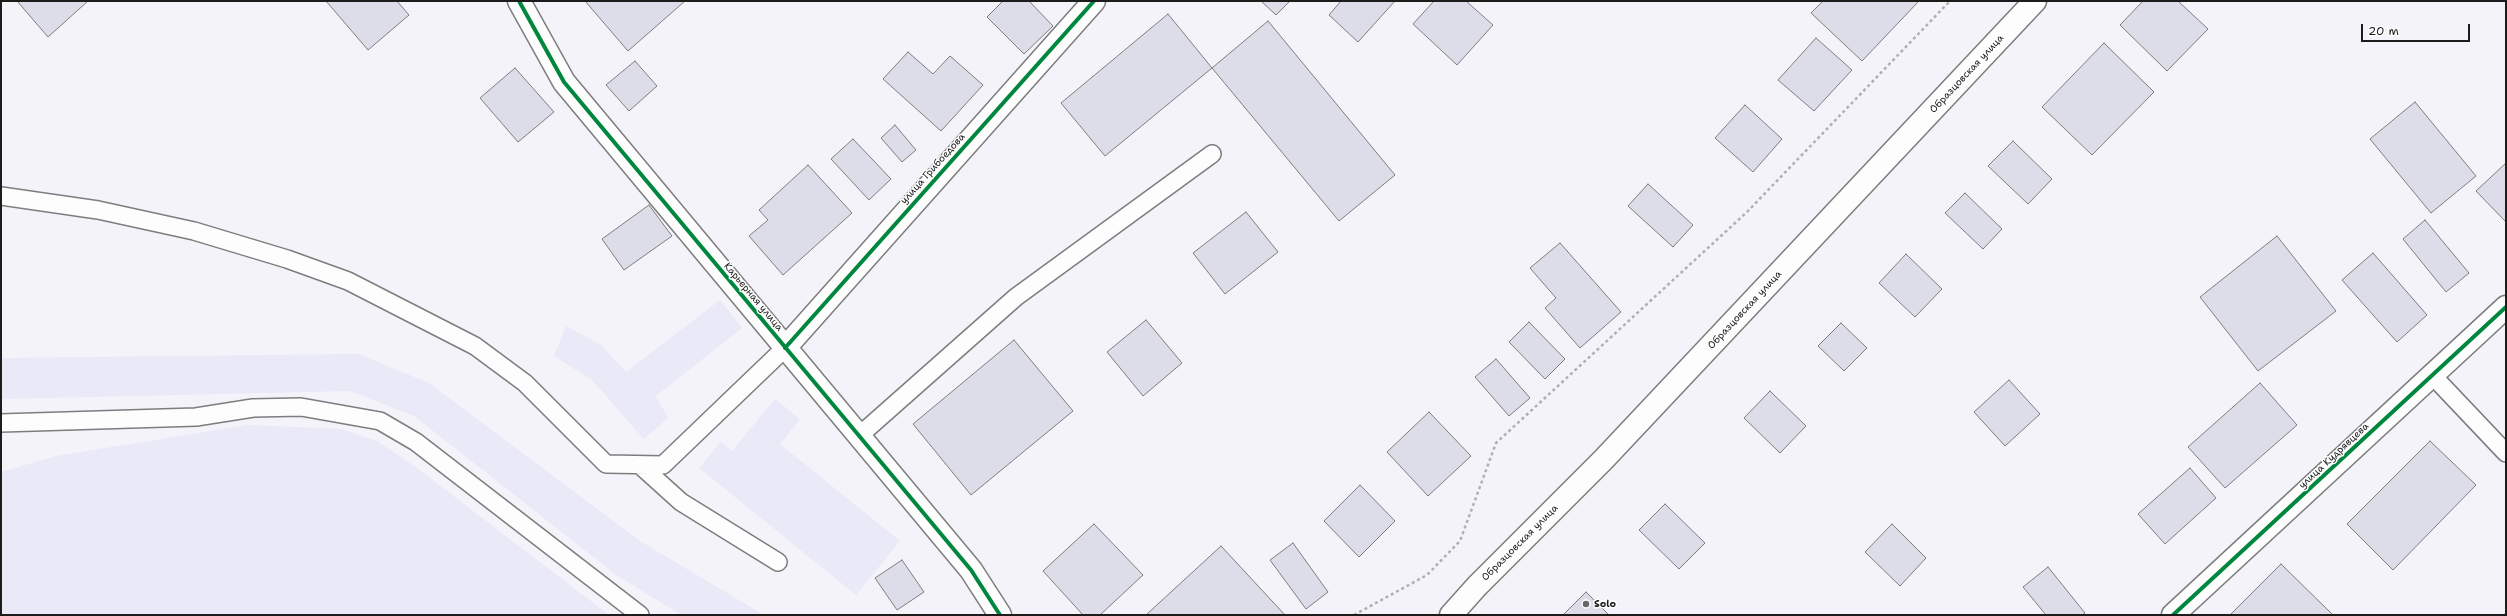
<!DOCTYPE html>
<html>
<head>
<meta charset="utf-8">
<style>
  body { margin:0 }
  #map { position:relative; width:2507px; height:616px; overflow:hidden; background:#f3f3f9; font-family:"Shantell Sans",sans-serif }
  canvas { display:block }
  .frame { position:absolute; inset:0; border:2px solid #1c1c1c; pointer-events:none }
  .scale { position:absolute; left:2361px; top:24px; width:109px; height:18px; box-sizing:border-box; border:2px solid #1c1c1c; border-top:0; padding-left:5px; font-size:12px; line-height:14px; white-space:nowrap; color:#1c1c1c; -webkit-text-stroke:3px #fff; paint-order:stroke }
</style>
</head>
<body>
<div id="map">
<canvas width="2507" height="616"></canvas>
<div class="frame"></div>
<div class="scale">20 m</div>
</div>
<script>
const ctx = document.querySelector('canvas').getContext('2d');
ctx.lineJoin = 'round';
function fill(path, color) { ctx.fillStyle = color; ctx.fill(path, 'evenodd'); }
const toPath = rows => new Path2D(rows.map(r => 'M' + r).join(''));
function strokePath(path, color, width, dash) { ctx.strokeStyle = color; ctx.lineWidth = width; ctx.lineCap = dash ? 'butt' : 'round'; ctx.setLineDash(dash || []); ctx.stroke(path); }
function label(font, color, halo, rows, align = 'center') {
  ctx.font = font + ' "Shantell Sans",sans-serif'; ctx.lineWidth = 3; ctx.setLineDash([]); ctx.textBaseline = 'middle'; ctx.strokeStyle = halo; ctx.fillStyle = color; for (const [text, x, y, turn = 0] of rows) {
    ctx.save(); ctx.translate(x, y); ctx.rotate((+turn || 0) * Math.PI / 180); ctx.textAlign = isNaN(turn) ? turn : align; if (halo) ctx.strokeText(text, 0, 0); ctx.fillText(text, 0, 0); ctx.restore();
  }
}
fill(toPath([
  [720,300,742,328,656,396,668,418,644,439,592,380,554,356,566,326,601,345,626,372],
  [358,354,429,383,640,541,764,615,681,615,615,574,414,416,350,391,1,399,1,358],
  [775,399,800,419,780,444,900,541,856,595,699,468,721,442,732,451],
  [248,425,341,429,377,441,417,468,609,615,1,615,1,472,56,456]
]), '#e9e9f8');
const building = toPath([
  [17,1,88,1,48,37,17,1],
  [326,1,397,1,409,15,368,50,326,1],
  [585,1,685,1,628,51,585,1],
  [1003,1,1029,1,1053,26,1024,54,987,17,1003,1],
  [1261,1,1290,1,1276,15,1261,1],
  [1341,1,1395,1,1358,42,1329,15,1341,1],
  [1434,1,1466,1,1493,25,1457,65,1413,24,1434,1],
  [1823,1,1919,1,1862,61,1811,13,1823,1],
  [2143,1,2178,1,2208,29,2167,71,2120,25,2143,1],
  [1168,14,1212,68,1105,156,1061,103,1168,14],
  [1268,21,1395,175,1339,221,1212,68,1268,21],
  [1816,38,1852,70,1814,111,1778,80,1816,38],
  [2104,43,2154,92,2092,155,2042,107,2104,43],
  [908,52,933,74,950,56,983,85,941,131,883,79,908,52],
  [635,61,657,86,629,111,606,85,635,61],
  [515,68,554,112,518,142,480,98,515,68],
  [2415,102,2476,176,2431,213,2370,139,2415,102],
  [1745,105,1782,139,1753,172,1715,138,1745,105],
  [895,125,916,150,902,162,881,138,895,125],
  [853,139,891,179,869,200,831,159,853,139],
  [2013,141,2052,179,2028,204,1988,166,2013,141],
  [2506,163,2506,222,2476,191,2506,163],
  [808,165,852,213,783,275,749,236,768,220,759,210,808,165],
  [1648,184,1693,225,1673,247,1628,206,1648,184],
  [1965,193,2002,229,1983,249,1945,213,1965,193],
  [649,205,672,236,624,270,602,239,649,205],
  [1246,212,1278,252,1225,294,1193,253,1246,212],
  [2425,220,2469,273,2446,292,2403,239,2425,220],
  [2277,236,2336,311,2258,371,2200,297,2277,236],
  [1560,243,1621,312,1580,348,1545,308,1556,298,1530,268,1560,243],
  [2373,253,2427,315,2397,342,2342,280,2373,253],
  [1906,254,1942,289,1915,317,1879,283,1906,254],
  [1146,320,1182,363,1143,396,1107,352,1146,320],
  [1529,322,1565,359,1545,379,1509,342,1529,322],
  [1841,323,1867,348,1844,371,1818,346,1841,323],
  [1014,340,1073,411,971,495,913,424,1014,340],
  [1496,359,1530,398,1509,416,1475,377,1496,359],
  [2009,380,2040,414,2005,446,1974,412,2009,380],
  [2260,383,2297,425,2225,488,2188,447,2260,383],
  [1770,391,1806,426,1780,453,1744,418,1770,391],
  [1429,412,1471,456,1428,496,1387,452,1429,412],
  [2430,441,2476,485,2393,570,2347,524,2430,441],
  [2190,468,2216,498,2165,544,2138,514,2190,468],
  [1360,485,1395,521,1359,557,1324,521,1360,485],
  [1665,504,1705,543,1679,569,1639,530,1665,504],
  [1094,524,1143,575,1100,615,1083,615,1043,571,1094,524],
  [1892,524,1926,558,1900,586,1865,552,1892,524],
  [1293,543,1328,592,1306,609,1270,560,1293,543],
  [1221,546,1285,615,1146,615,1221,546],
  [902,560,924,592,897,610,875,578,902,560],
  [2281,564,2333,615,2230,615,2281,564],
  [2048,567,2085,613,2082,615,2046,615,2023,587,2048,567],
  [1586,592,1609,615,1563,615,1586,592]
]);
fill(building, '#dddde9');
strokePath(building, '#7d7d7f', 1);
const lane = toPath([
  [1,196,98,210,194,231,287,259,348,281,475,346,525,383,606,464,663,465,785,348],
  [2433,376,2506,453],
  [1,423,196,417,253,408,301,407,380,421,416,442,640,615],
  [860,435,1016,297,1212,154],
  [640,465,681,502,778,562]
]);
const street = toPath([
  [519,1,564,82,971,570,1000,615],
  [785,348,1094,1],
  [2173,615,2506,307]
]);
const secondary = toPath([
  [1451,615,1477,586,1604,459,2035,1]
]);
strokePath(lane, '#7d7d7f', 20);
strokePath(street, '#7d7d7f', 25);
strokePath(secondary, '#7d7d7f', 25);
strokePath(toPath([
  [1354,615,1427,575,1460,541,1496,443,1747,212,1950,1]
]), '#b0b0b1', 2.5, [3, 3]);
strokePath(lane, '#fdfdfe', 17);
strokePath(street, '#fdfdfe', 22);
strokePath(secondary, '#fdfdfe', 22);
strokePath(toPath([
  [2505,615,2506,614]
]), '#b0b0b1', 3);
strokePath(toPath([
  [519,1,564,82,971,570,1000,615],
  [785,348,1094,1],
  [2173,615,2506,307]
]), '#00873e', 4);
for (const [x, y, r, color] of [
  [1586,604,4,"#676769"]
]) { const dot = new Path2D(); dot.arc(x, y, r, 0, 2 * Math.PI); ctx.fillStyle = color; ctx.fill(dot); strokePath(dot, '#fff', 1.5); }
label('10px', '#1c1c1c', '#fff', [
  ["Образцовская улица",1967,74,-47],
  ["улица Грибоедова",933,169,-48],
  ["Карьерная улица",753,297,50],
  ["Образцовская улица",1745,310,-47],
  ["улица Кудрявцева",2334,456,-43],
  ["Образцовская улица",1520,543,-45]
]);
label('bold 10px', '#1c1c1c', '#fff', [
  ["Solo",1594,604]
], 'left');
</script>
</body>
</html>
